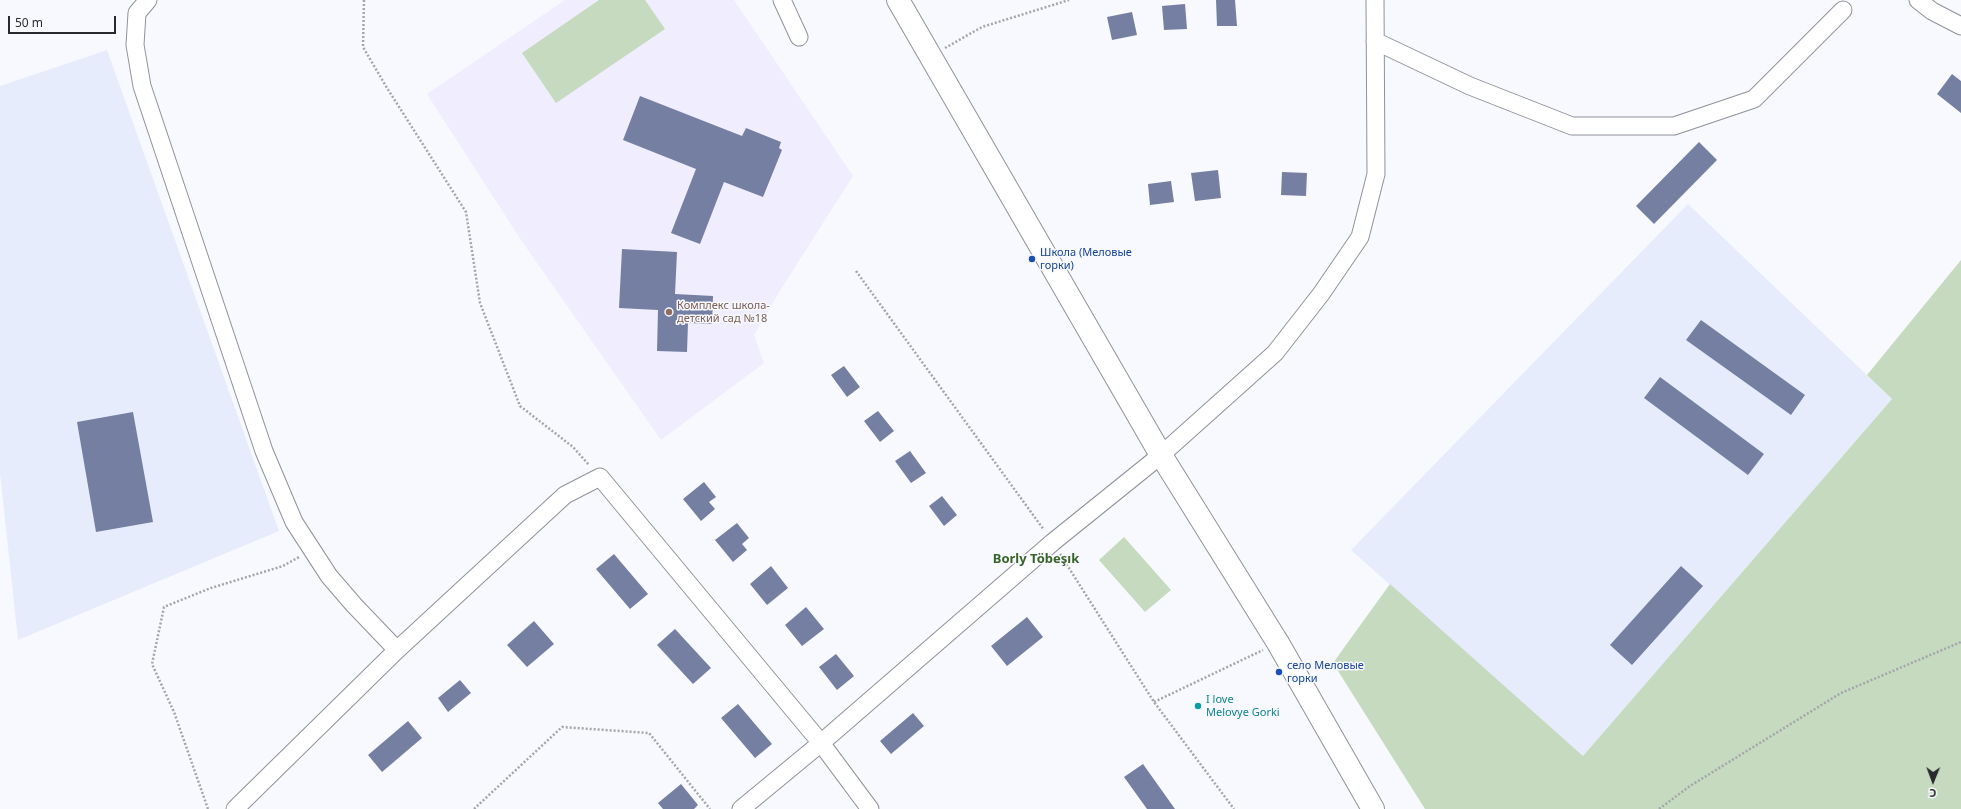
<!DOCTYPE html>
<html>
<head>
<meta charset="utf-8">
<style>
  body { margin:0 }
  #map { position:relative; width:1961px; height:809px; overflow:hidden; background:#f7f9fe; font-family:"Noto Sans",sans-serif }
  canvas { display:block }
  .north { position:absolute; left:1913px; top:761px; width:40px; height:40px; -webkit-text-stroke:3px #f7f9fe; paint-order:stroke; rotate:181deg; font-size:11px; font-weight:700; line-height:16px; text-align:center; color:#28292c }
  .north::after { content:''; display:block; margin:auto; width:14px; height:18px; background:#28292c; clip-path:polygon(50% 0,100% 100%,50% 72%,0 100%) }
  .scale { position:absolute; left:8px; top:16px; width:108px; height:18px; box-sizing:border-box; border:2px solid #28292c; border-top:0; padding-left:5px; font-size:12px; line-height:14px; white-space:nowrap; color:#28292c; -webkit-text-stroke:3px #f7f9fe; paint-order:stroke }
</style>
</head>
<body>
<div id="map">
<canvas width="1961" height="809"></canvas>
<div class="north">С</div>
<div class="scale">50 m</div>
</div>
<script>
const ctx = document.querySelector('canvas').getContext('2d');
ctx.lineJoin = 'round';
function fill(path, color) { ctx.fillStyle = color; ctx.fill(path, 'evenodd'); }
const toPath = rows => new Path2D(rows.map(r => 'M' + r).join(''));
function strokePath(path, color, width, dash) { ctx.strokeStyle = color; ctx.lineWidth = width; ctx.lineCap = dash ? 'butt' : 'round'; ctx.setLineDash(dash || []); ctx.stroke(path); }
function label(font, color, halo, rows, align = 'center') {
  ctx.font = font + ' "Noto Sans",sans-serif'; ctx.lineWidth = 3; ctx.setLineDash([]); ctx.textBaseline = 'middle'; ctx.strokeStyle = halo; ctx.fillStyle = color; for (const [text, x, y, turn = 0] of rows) {
    ctx.save(); ctx.translate(x, y); ctx.rotate((+turn || 0) * Math.PI / 180); ctx.textAlign = isNaN(turn) ? turn : align; if (halo) ctx.strokeText(text, 0, 0); ctx.fillText(text, 0, 0); ctx.restore();
  }
}
fill(toPath([
  [107,50,279,531,18,640,0,473,0,86],
  [1688,204,1892,399,1583,756,1351,550]
]), '#e7ecfc');
fill(toPath([
  [565,0,734,0,853,176,781,289,754,335,764,363,661,440,521,240,427,94]
]), '#efedfe');
fill(toPath([
  [599,0,645,0,665,29,556,103,522,53],
  [1961,260,1961,809,1425,809,1333,663,1390,584,1583,756,1892,399,1867,375],
  [1124,537,1171,590,1145,612,1099,560]
]), '#c5dabf');
fill(toPath([
  [1216,0,1235,0,1237,26,1217,26],
  [1185,4,1187,29,1164,30,1162,6],
  [1132,12,1137,35,1112,40,1107,17],
  [1952,74,1961,81,1961,113,1937,94],
  [640,96,742,136,746,128,781,142,779,148,782,150,763,197,724,182,700,244,671,233,696,169,623,140],
  [1699,142,1717,160,1654,224,1636,206],
  [1218,170,1221,198,1195,201,1191,173],
  [1282,172,1307,173,1306,196,1281,195],
  [1171,181,1174,202,1150,205,1148,184],
  [622,249,677,252,675,294,713,296,712,324,688,323,687,352,657,351,658,310,619,308],
  [1701,320,1805,395,1791,415,1686,340],
  [844,366,860,387,847,397,831,375],
  [1660,377,1764,454,1748,475,1644,398],
  [878,411,894,431,880,442,864,421],
  [133,412,153,522,96,532,77,422],
  [910,451,926,473,911,483,895,461],
  [704,482,716,497,709,502,715,509,701,521,683,499],
  [942,496,957,515,944,526,929,506],
  [737,523,749,538,742,544,747,550,733,562,715,540],
  [614,554,648,594,630,609,596,569],
  [771,566,788,588,767,605,750,584],
  [1681,566,1703,586,1632,665,1610,645],
  [806,607,824,629,802,646,785,625],
  [1027,617,1043,637,1007,666,991,646],
  [534,621,554,644,527,667,507,645],
  [675,629,711,668,693,684,657,645],
  [836,654,854,676,837,690,819,667],
  [460,680,471,693,448,712,438,698],
  [738,704,772,744,755,758,721,718],
  [913,713,924,726,891,754,880,741],
  [408,721,422,738,382,772,368,755],
  [1143,764,1175,809,1147,809,1124,777],
  [681,784,698,805,694,809,663,809,658,803]
]), '#757fa2');
const street = toPath([
  [148,0,137,13,135,45,142,86,264,451,294,522,329,576,354,605,397,650],
  [782,0,799,37],
  [1918,0,1932,11,1961,26],
  [1375,41,1470,86,1572,126,1674,126,1754,99,1843,10],
  [235,809,397,650,565,495,600,477,821,743,870,809],
  [741,809,821,743,1053,542,1161,455,1275,353,1321,294,1360,237,1376,174,1375,0]
]);
const secondary = toPath([
  [898,0,1161,455,1278,643,1373,809]
]);
strokePath(street, '#8f929a', 19);
strokePath(secondary, '#8f929a', 24);
strokePath(toPath([
  [364,0,363,47,387,88,466,212,480,303,520,406,573,447,589,465],
  [945,48,982,27,1069,0],
  [856,271,1044,530],
  [1060,554,1154,702,1234,809],
  [1154,702,1263,650],
  [208,809,174,712,152,664,164,607,211,588,283,566,299,557],
  [474,809,562,727,649,733,710,809],
  [1659,809,1690,786,1841,693,1961,642]
]), '#a4a5aa', 2.5, [2, 2]);
strokePath(street, '#fff', 17);
strokePath(secondary, '#fff', 22);
for (const [x, y, r, color] of [
  [1032,259,4,"#1a4fb4"],
  [669,312,4,"#8d6e63"],
  [1279,672,4,"#1a4fb4"],
  [1198,706,4,"#0f9aa8"]
]) { const dot = new Path2D(); dot.arc(x, y, r, 0, 2 * Math.PI); ctx.fillStyle = color; ctx.fill(dot); strokePath(dot, '#f7f9fe', 1.5); }
label('11px', '#164399', '#f7f9fe', [
  ["Школа (Меловые",1040,253],
  ["горки)",1040,266],
  ["село Меловые",1287,666],
  ["горки",1287,679]
], 'left');
label('11px', '#785e54', '#f7f9fe', [
  ["Комплекс школа-",677,306],
  ["детский сад №18",677,319]
], 'left');
label('11px', '#0d838f', '#f7f9fe', [
  ["I love",1206,700],
  ["Melovye Gorki",1206,713]
], 'left');
label('bold 13px', '#386329', '#f7f9fe', [
  ["Borly Töbeşık",1036,559]
]);
</script>
</body>
</html>
